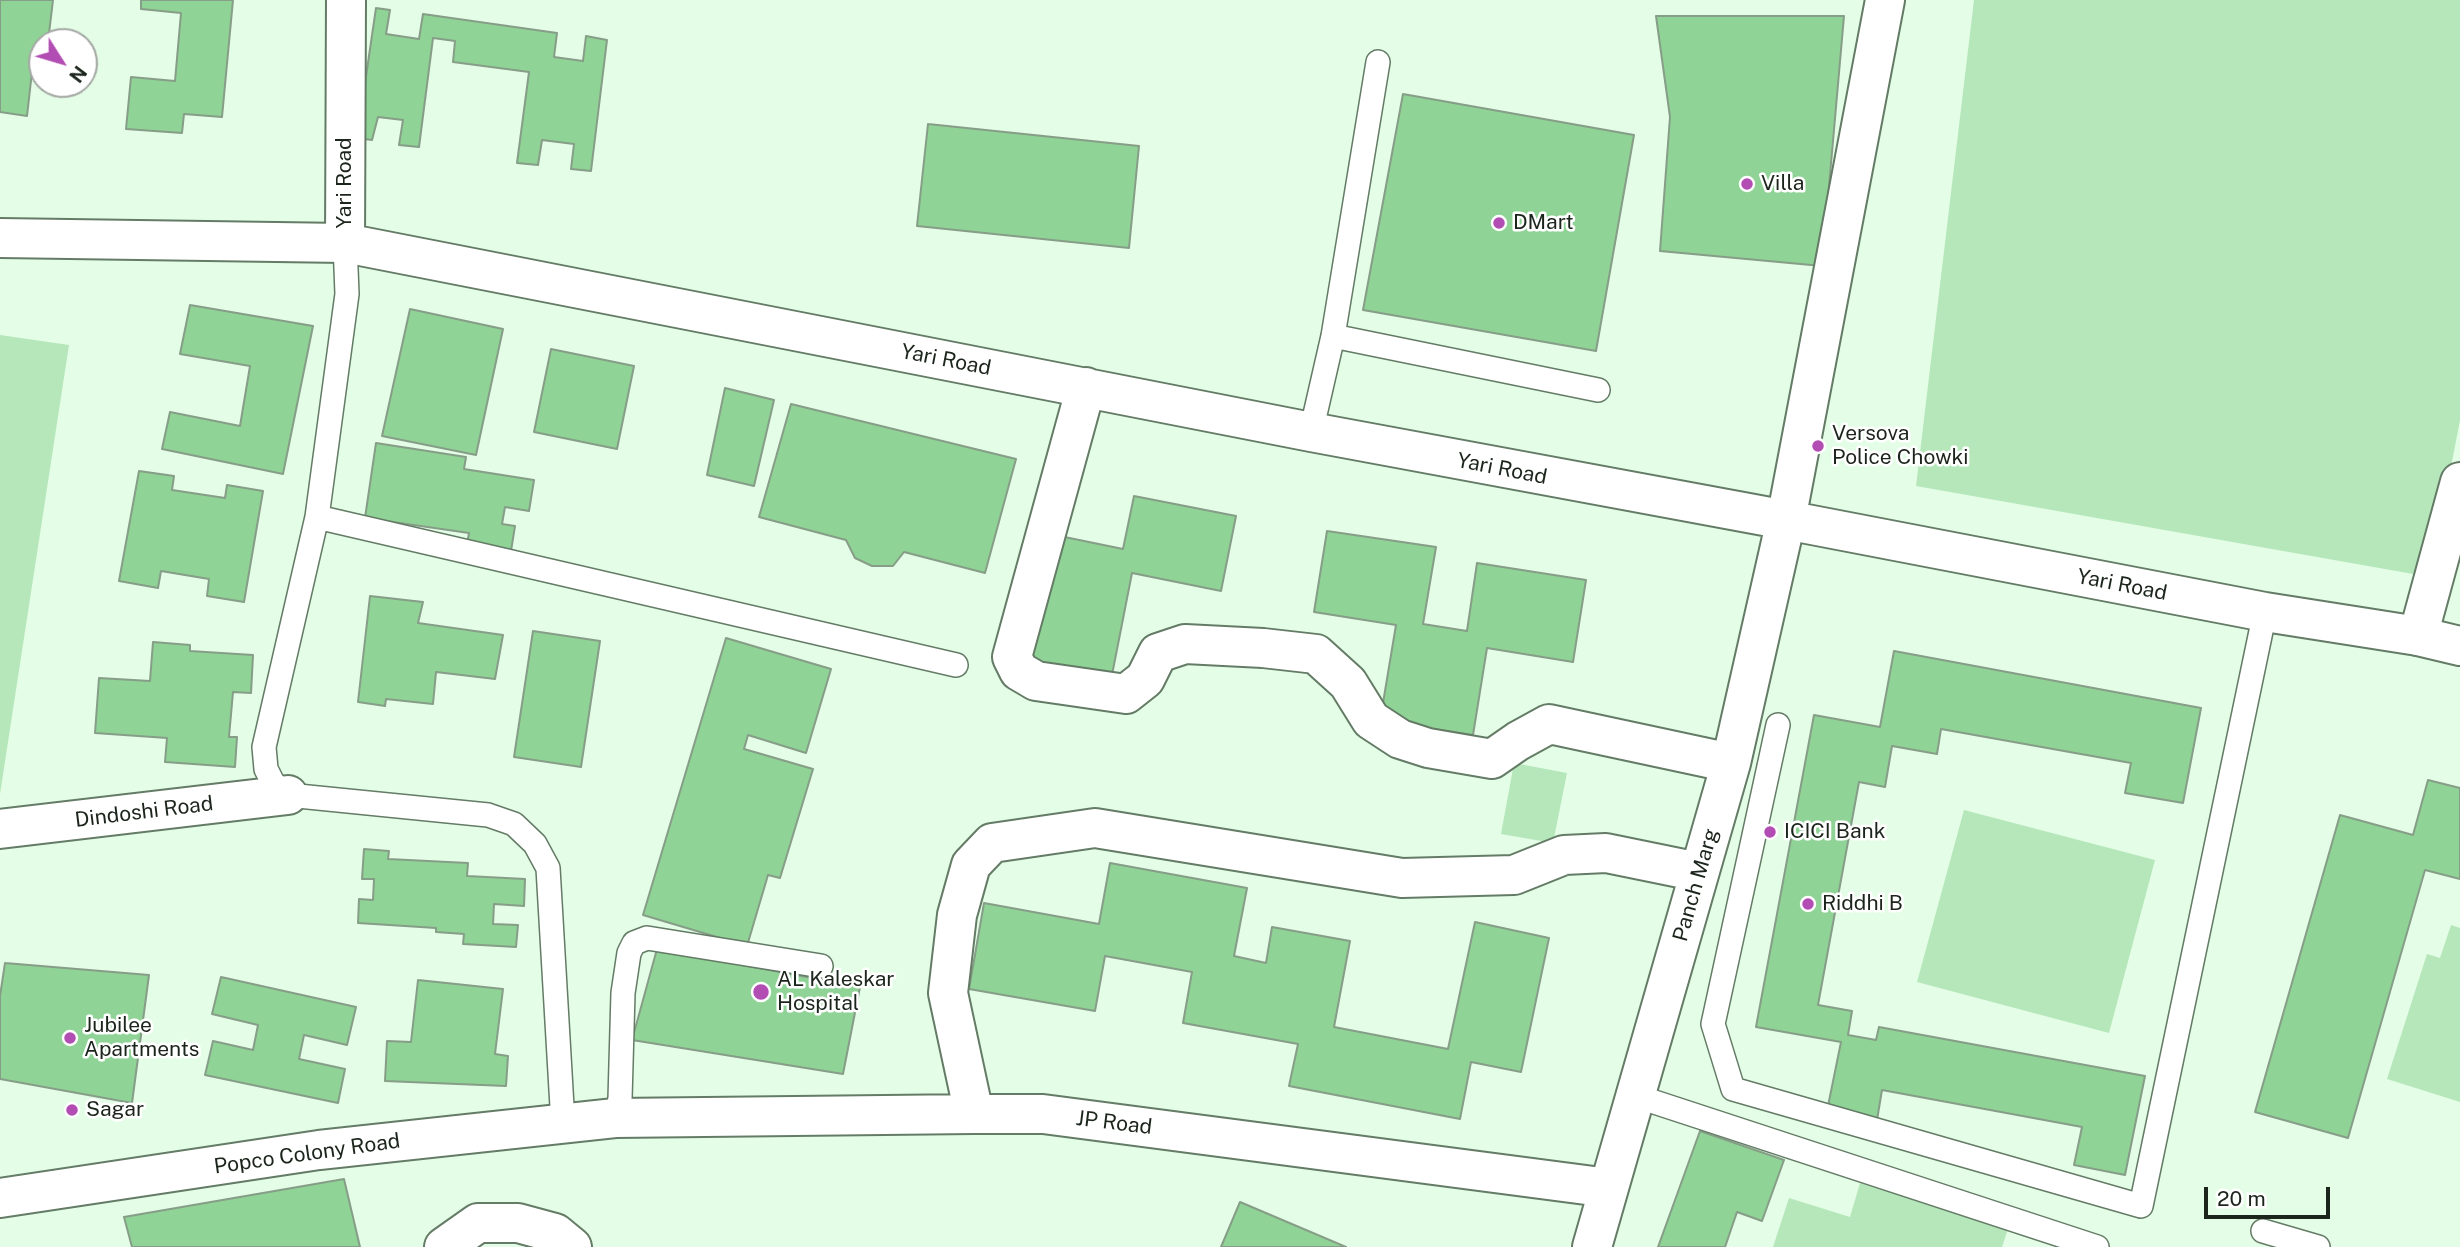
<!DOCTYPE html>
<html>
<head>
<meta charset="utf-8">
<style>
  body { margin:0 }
  #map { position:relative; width:2460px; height:1247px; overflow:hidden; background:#e4fde6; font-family:"Public Sans",sans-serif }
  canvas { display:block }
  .north { position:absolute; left:28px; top:28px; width:70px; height:70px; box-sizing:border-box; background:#fff; border:2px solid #a4a8a4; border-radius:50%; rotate:127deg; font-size:19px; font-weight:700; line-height:28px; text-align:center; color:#1c251c }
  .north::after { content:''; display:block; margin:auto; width:24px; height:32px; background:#b14db3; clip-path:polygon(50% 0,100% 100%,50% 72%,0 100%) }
  .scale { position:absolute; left:2204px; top:1187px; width:126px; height:32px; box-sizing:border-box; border:4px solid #1c251c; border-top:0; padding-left:9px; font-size:21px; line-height:24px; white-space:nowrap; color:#1c251c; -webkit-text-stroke:5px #fff; paint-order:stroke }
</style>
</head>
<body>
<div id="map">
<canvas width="2460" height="1247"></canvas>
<div class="north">N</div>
<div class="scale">20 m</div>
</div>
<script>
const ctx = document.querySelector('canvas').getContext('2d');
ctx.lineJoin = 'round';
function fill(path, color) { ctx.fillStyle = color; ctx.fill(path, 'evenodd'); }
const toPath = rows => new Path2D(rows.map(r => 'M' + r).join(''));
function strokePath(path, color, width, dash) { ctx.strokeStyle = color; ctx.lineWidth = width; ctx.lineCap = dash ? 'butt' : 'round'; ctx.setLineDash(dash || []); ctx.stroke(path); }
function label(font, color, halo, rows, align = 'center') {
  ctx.font = font + ' "Public Sans",sans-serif'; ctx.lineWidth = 5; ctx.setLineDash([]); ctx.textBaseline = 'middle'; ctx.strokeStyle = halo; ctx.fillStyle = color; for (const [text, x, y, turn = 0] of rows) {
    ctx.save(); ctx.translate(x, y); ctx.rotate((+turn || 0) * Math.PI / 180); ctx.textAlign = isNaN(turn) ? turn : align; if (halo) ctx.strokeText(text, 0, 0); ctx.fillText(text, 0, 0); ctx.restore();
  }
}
fill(toPath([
  [1974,0,2460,0,2460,420,2430,577,1916,486],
  [0,335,69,345,0,794],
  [1514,763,1567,773,1553,843,1501,834],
  [1964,810,2155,860,2109,1033,1917,982],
  [2451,925,2460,928,2460,1102,2387,1079,2427,954,2440,958],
  [1860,1183,2008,1229,2002,1247,1773,1247,1789,1198,1850,1217]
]), '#b6e7ba');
const building = toPath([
  [0,0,53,0,48,42,42,42,42,64,33,63,27,116,0,112,0,0],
  [141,0,233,0,222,117,184,114,182,133,126,129,131,77,175,81,181,13,141,9,141,0],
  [376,8,390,10,386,34,419,39,423,14,557,33,554,57,583,61,586,36,607,40,591,171,571,169,574,144,542,140,538,165,517,163,529,72,453,62,455,41,433,38,419,147,399,145,403,120,378,117,372,140,357,138,376,8],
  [1656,16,1844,16,1822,266,1660,251,1670,117,1656,16],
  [1403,94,1634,135,1596,351,1363,310,1403,94],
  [928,124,1139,146,1129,248,917,226,928,124],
  [190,305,313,326,283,474,162,449,170,412,240,426,250,366,180,354,190,305],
  [410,309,503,329,476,455,382,436,410,309],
  [551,349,634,366,617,449,534,432,551,349],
  [725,388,774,400,754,486,707,475,725,388],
  [791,404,1016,459,985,573,904,552,893,566,872,566,855,558,846,540,759,517,791,404],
  [376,443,466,457,464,469,534,480,529,511,505,507,502,524,515,526,511,551,467,544,469,533,365,518,376,443],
  [139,471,174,476,172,490,225,498,227,485,263,491,244,602,207,596,209,579,161,571,158,588,119,581,139,471],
  [1134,496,1236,516,1221,591,1132,573,1111,680,1024,663,1050,534,1123,549,1134,496],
  [1327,531,1436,547,1423,624,1467,631,1477,563,1586,580,1573,662,1487,648,1473,735,1380,721,1396,625,1314,612,1327,531],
  [370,596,423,602,418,623,503,635,495,679,436,672,433,704,386,699,385,706,358,702,370,596],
  [533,631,600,641,581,767,514,757,533,631],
  [726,638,831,669,806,753,748,735,744,749,813,769,780,878,768,875,747,946,643,915,726,638],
  [153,642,190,645,190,651,253,655,251,693,233,692,229,737,237,737,235,767,165,762,167,738,95,733,99,678,150,681,153,642],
  [1894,651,2201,708,2183,803,2125,793,2131,763,1941,729,1937,754,1892,746,1885,787,1859,782,1818,1005,1852,1011,1848,1035,1876,1040,1879,1027,2145,1076,2125,1175,2074,1165,2082,1127,1882,1090,1877,1120,1827,1111,1841,1042,1756,1027,1814,715,1880,727,1894,651],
  [2428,780,2460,788,2460,879,2425,870,2348,1138,2255,1112,2340,815,2413,835,2428,780],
  [364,849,389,851,388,859,468,863,467,876,525,879,524,906,494,904,493,924,518,925,516,947,463,944,464,934,436,932,436,928,358,923,359,899,373,900,374,879,362,879,364,849],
  [1110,863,1247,888,1234,956,1266,963,1272,927,1350,941,1334,1027,1448,1049,1475,922,1549,938,1521,1072,1471,1062,1460,1119,1289,1086,1298,1044,1183,1023,1192,972,1105,956,1095,1011,969,989,984,903,1099,924,1110,863],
  [657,949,860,987,843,1074,632,1040,657,949],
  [5,963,149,975,132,1103,0,1079,0,996,5,963],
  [221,977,356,1007,347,1045,304,1035,299,1059,345,1069,338,1103,205,1075,213,1041,253,1050,258,1025,212,1014,221,977],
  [418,980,503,989,495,1054,508,1056,506,1086,385,1081,387,1041,411,1042,418,980],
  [1700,1131,1784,1160,1762,1221,1737,1212,1725,1247,1658,1247,1700,1131],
  [344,1179,360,1247,132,1247,124,1217,344,1179],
  [1240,1202,1346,1247,1221,1247,1240,1202]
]);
fill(building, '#90d396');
strokePath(building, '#869d87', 2);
const lane = toPath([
  [345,243,347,294,317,517,264,747,266,769,273,783,288,795,488,815,514,824,535,844,548,868,563,1124],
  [1333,336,1598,390],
  [1311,432,1333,336,1378,62],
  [317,517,956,665],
  [1778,725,1713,1024,1733,1089,2141,1206,2265,612],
  [1636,1096,2097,1247],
  [615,1118,620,1099,623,993,629,953,634,943,647,938,821,966],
  [2263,1231,2318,1247]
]);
const street = toPath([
  [0,238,345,243,1311,432,1786,520,1731,763,1592,1247],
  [345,243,346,0],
  [1086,387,1012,657,1019,671,1036,681,1126,694,1145,679,1158,653,1185,644,1263,648,1316,654,1348,683,1371,720,1400,739,1428,748,1492,759,1518,741,1549,724,1731,763],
  [2418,636,2460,482],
  [0,829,288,795],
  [974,1114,948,993,957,915,971,865,992,843,1095,828,1402,878,1514,875,1564,855,1606,853,1699,872],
  [0,1198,319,1150,615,1118,974,1114,1043,1114,1609,1188],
  [444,1247,478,1223,518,1223,555,1233,572,1247]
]);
const secondary = toPath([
  [1885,0,1786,520,2265,612,2418,636,2460,646]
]);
strokePath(lane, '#647b66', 26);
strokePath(street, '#647b66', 42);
strokePath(secondary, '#647b66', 42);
strokePath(lane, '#fff', 23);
strokePath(street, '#fff', 38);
strokePath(secondary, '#fff', 38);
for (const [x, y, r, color] of [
  [1747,184,7,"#b14db3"],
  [1499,223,7,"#b14db3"],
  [1818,446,7,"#b14db3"],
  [1770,832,7,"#b14db3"],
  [1808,904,7,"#b14db3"],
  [761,992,9,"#b14db3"],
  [70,1038,7,"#b14db3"],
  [72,1110,7,"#b14db3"]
]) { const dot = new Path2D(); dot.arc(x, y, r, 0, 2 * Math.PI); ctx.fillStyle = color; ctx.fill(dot); strokePath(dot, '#fff', 2.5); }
label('21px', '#1c251c', '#fff', [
  ["Yari Road",345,183,-90],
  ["Yari Road",946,360,11],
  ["Yari Road",1502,469,11],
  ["Yari Road",2122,585,11],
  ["Dindoshi Road",144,812,-7],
  ["Panch Marg",1696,885,-74],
  ["JP Road",1114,1123,7],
  ["Popco Colony Road",307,1154,-8]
]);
label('21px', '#1c251c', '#fff', [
  ["Villa",1761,184],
  ["DMart",1513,223],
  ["Versova",1832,434],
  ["Police Chowki",1832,458],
  ["ICICI Bank",1784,832],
  ["Riddhi B",1822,904],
  ["AL Kaleskar",777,980],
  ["Hospital",777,1004],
  ["Jubilee",84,1026],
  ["Apartments",84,1050],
  ["Sagar",86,1110]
], 'left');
</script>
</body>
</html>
